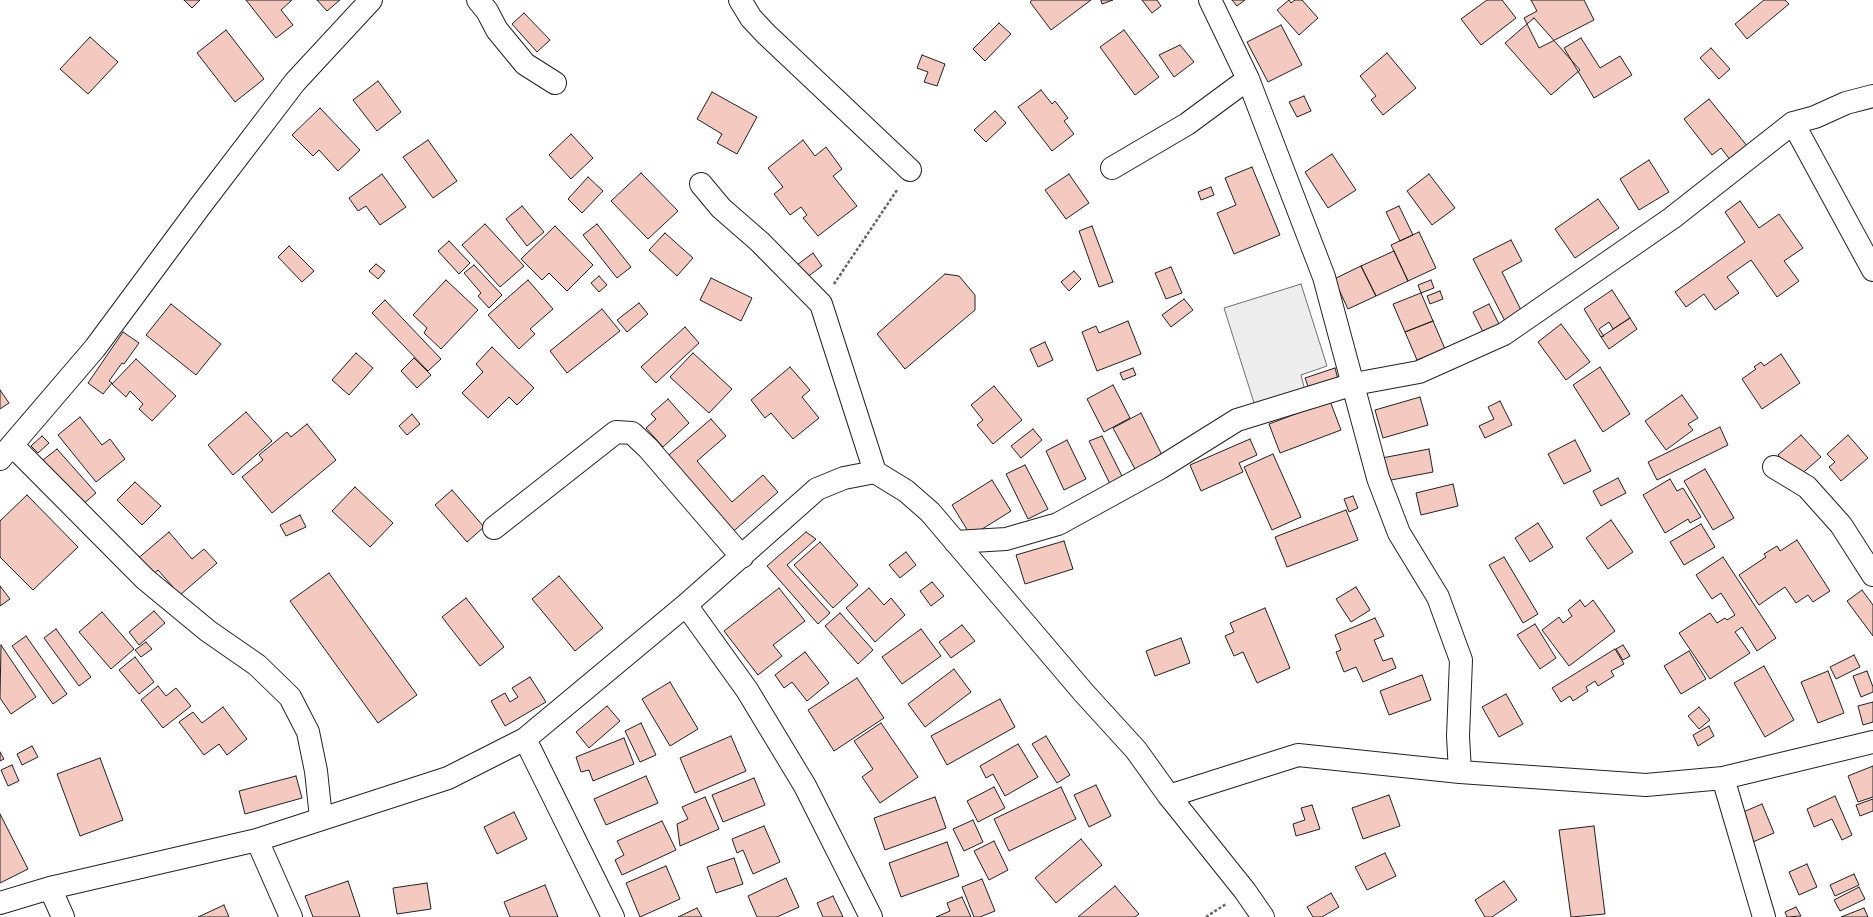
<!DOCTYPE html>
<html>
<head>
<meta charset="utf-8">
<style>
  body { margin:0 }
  canvas { display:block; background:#fff }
</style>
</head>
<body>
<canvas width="1873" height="917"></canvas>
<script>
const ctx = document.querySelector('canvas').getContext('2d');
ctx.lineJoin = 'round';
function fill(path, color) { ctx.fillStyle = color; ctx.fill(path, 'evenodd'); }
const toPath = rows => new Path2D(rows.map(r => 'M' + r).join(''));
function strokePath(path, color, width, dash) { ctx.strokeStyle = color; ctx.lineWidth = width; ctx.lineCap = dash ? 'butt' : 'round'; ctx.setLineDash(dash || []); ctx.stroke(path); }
const parking = toPath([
  [1301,284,1327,366,1301,375,1305,391,1255,406,1224,308,1301,284]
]);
fill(parking, '#ededed');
strokePath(parking, '#6f6f6f', 1);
const building = toPath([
  [184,0,200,0,192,8,184,0],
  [246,0,292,0,281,10,293,25,276,38,246,0],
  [317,0,340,0,327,11,317,0],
  [1032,0,1091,0,1051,30,1030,2,1032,0],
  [1101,0,1113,0,1102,4,1101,0],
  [1142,0,1157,0,1161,6,1152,13,1142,0],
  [1232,0,1245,0,1237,6,1232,0],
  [1289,0,1291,3,1295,0,1302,0,1318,18,1299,35,1277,10,1289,0],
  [1487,0,1502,0,1516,18,1481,45,1461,19,1487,0],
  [1531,0,1584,0,1594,20,1539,48,1524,18,1537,11,1531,0],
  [1764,0,1785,0,1789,4,1747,39,1735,24,1764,0],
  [524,13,550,40,537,52,512,24,524,13],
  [1534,18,1580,70,1551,95,1505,43,1534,18],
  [999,23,1011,34,985,61,973,49,999,23],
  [1281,25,1302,65,1268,82,1247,42,1281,25],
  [226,30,264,79,235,102,197,53,226,30],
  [1124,30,1159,77,1135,95,1100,47,1124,30],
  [90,37,118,62,88,94,60,69,90,37],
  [1581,38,1600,68,1620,56,1632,75,1594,98,1564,48,1581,38],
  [1180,45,1194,62,1174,77,1159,55,1180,45],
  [1711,48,1730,69,1719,79,1700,58,1711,48],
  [1387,53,1416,88,1383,115,1371,100,1376,96,1360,76,1387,53],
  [922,55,945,64,937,86,924,82,928,72,917,68,922,55],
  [378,81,401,112,377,131,353,100,378,81],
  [1041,90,1052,104,1055,101,1068,118,1064,121,1074,134,1052,151,1018,107,1041,90],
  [712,92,757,117,737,154,717,143,722,134,697,119,712,92],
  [1304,96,1311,111,1297,117,1289,102,1304,96],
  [1709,99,1748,147,1731,161,1721,148,1712,155,1684,119,1709,99],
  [320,108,360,150,338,171,319,150,313,156,292,135,320,108],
  [995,111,1006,123,986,142,974,130,995,111],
  [571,134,593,158,571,179,549,155,571,134],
  [428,140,457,181,433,198,403,157,428,140],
  [803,140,815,156,826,147,842,169,833,176,857,206,818,236,803,218,807,215,801,207,790,215,774,194,783,187,768,168,803,140],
  [1332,154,1356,190,1328,208,1305,172,1332,154],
  [1649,160,1669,192,1639,210,1620,179,1649,160],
  [1252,167,1280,235,1234,254,1217,213,1236,205,1225,178,1252,167],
  [641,173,678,211,648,239,611,201,641,173],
  [382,174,406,207,380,225,366,206,358,211,349,198,382,174],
  [1069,174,1089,203,1066,219,1045,190,1069,174],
  [1429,174,1455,208,1432,225,1407,191,1429,174],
  [588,177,603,191,582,213,568,199,588,177],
  [1211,187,1214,195,1201,200,1198,192,1211,187],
  [1598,199,1619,228,1575,258,1555,229,1598,199],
  [1740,201,1759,228,1779,214,1803,248,1784,261,1799,281,1777,297,1751,260,1727,277,1739,293,1715,310,1704,294,1686,307,1675,292,1745,242,1725,212,1740,201],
  [522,206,544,232,527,246,506,219,522,206],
  [1399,206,1413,235,1400,241,1386,212,1399,206],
  [485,224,524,266,500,287,462,245,485,224],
  [597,224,631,267,617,278,583,235,597,224],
  [555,226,593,265,567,291,549,273,542,280,521,259,555,226],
  [1092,226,1113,282,1099,287,1079,231,1092,226],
  [1419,232,1436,268,1408,281,1391,245,1419,232],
  [665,233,693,258,677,276,649,250,665,233],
  [1511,240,1522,261,1502,272,1522,312,1505,321,1473,259,1511,240],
  [449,241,470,263,459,274,438,251,449,241],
  [289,246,314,271,302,282,278,257,289,246],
  [1394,251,1408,281,1376,296,1361,266,1394,251],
  [813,253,822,266,802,281,793,268,813,253],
  [376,264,385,271,378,279,369,271,376,264],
  [474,265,502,295,489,308,478,296,481,293,464,273,474,265],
  [1361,266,1376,296,1348,309,1334,279,1361,266],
  [1171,267,1182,293,1166,299,1155,273,1171,267],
  [1074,271,1081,279,1069,291,1061,282,1074,271],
  [945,274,959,276,975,295,975,310,905,369,877,334,945,274],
  [599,276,607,285,599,292,591,283,599,276],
  [711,278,752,298,741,321,700,300,711,278],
  [446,280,478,310,441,349,424,333,427,328,413,315,446,280],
  [528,280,553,309,530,329,535,334,519,349,488,315,528,280],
  [1431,280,1434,288,1421,293,1418,285,1431,280],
  [1612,290,1630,318,1601,337,1584,309,1612,290],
  [1440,291,1443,299,1430,304,1427,296,1440,291],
  [1421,293,1433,321,1405,332,1393,304,1421,293],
  [1184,299,1193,310,1171,327,1162,315,1184,299],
  [385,300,441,359,428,371,372,313,385,300],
  [639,303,648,314,627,332,617,320,639,303],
  [171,304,221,344,196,375,146,335,171,304],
  [1489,304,1500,326,1484,334,1473,312,1489,304],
  [602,309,620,331,567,373,550,351,602,309],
  [1630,318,1637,329,1609,349,1601,337,1604,336,1599,329,1609,322,1613,329,1630,318],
  [1128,321,1141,354,1097,371,1082,332,1096,326,1099,333,1128,321],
  [1433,321,1445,349,1417,360,1405,332,1433,321],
  [1561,324,1590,362,1566,380,1538,342,1561,324],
  [685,327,699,343,656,383,641,367,685,327],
  [123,332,139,343,124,364,122,363,109,381,112,383,103,394,88,383,123,332],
  [1045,342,1053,360,1038,367,1030,349,1045,342],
  [492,347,534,388,517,405,509,397,488,418,462,393,483,372,476,364,492,347],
  [356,353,373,368,349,395,332,380,356,353],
  [693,353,732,389,709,413,670,377,693,353],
  [1781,354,1800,383,1762,409,1742,379,1756,369,1754,367,1761,362,1764,366,1781,354],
  [414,358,431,375,417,388,401,371,414,358],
  [136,359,176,396,152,421,139,409,143,404,130,391,126,397,112,384,136,359],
  [790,367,810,390,802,397,819,418,793,439,771,413,765,418,751,400,790,367],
  [1600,367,1630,414,1603,432,1573,385,1600,367],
  [1133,368,1136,375,1123,380,1120,373,1133,368],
  [1335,368,1339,383,1310,392,1305,378,1335,368],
  [1113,385,1130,418,1104,432,1087,399,1113,385],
  [994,386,1022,420,993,444,977,425,983,420,971,405,994,386],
  [0,390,9,403,0,409,0,390],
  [1682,395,1698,418,1688,424,1693,430,1666,450,1645,421,1682,395],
  [1420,397,1428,425,1383,438,1375,410,1420,397],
  [668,399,689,423,663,447,646,428,656,419,651,414,668,399],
  [1330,401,1341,430,1280,453,1269,424,1330,401],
  [1500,401,1512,425,1485,438,1479,426,1494,419,1488,407,1500,401],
  [246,412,272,441,233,475,208,445,246,412],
  [1141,413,1162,455,1135,469,1113,428,1141,413],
  [412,414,420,424,407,435,399,426,412,414],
  [80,417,102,445,110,439,125,459,96,482,58,435,80,417],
  [711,419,726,436,697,461,732,502,763,475,778,492,728,536,663,460,711,419],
  [307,424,336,460,272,513,242,477,263,460,259,455,287,432,291,437,307,424],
  [1720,427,1728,445,1657,480,1648,462,1720,427],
  [1033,429,1042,440,1021,458,1011,446,1033,429],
  [1801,435,1821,457,1798,477,1778,455,1801,435],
  [1848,435,1868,458,1841,481,1829,467,1835,462,1827,454,1848,435],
  [42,436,49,443,38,453,31,446,42,436],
  [1102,436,1126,484,1113,490,1089,441,1102,436],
  [1250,439,1257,455,1239,463,1243,472,1201,491,1190,465,1250,439],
  [1067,440,1086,479,1064,490,1046,451,1067,440],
  [1575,440,1591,471,1564,484,1548,454,1575,440],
  [57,449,96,493,82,505,43,460,57,449],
  [1429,449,1433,472,1386,481,1382,458,1429,449],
  [1273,454,1301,517,1272,530,1244,467,1273,454],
  [1025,465,1048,509,1028,519,1006,474,1025,465],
  [1705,469,1734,518,1713,530,1684,481,1705,469],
  [1618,478,1626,493,1601,506,1593,491,1618,478],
  [1670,479,1677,491,1683,488,1701,517,1690,523,1688,519,1665,533,1643,495,1670,479],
  [992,480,1011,511,971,536,952,505,992,480],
  [135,482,161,506,142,525,117,500,135,482],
  [1453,484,1458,506,1421,515,1416,493,1453,484],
  [355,487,393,523,370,547,332,511,355,487],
  [452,490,484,527,467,542,435,505,452,490],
  [27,495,78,547,33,590,0,557,0,521,27,495],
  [1353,496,1358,508,1349,512,1344,499,1353,496],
  [1346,510,1358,540,1287,567,1275,537,1346,510],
  [300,515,306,527,286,536,280,525,300,515],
  [1611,520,1633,552,1608,569,1586,538,1611,520],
  [1538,523,1553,547,1530,562,1515,538,1538,523],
  [1701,524,1715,547,1684,565,1670,542,1701,524],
  [169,532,192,559,204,549,217,563,180,595,158,570,150,577,136,560,169,532],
  [806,532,816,539,787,565,830,613,818,624,767,566,806,532],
  [1797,540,1830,591,1813,602,1808,595,1796,603,1785,587,1759,605,1739,575,1766,557,1764,554,1777,546,1780,551,1797,540],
  [1064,541,1073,569,1025,584,1016,555,1064,541],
  [820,542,858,585,833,608,794,565,820,542],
  [906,552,916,565,900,578,889,565,906,552],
  [1504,557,1538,614,1523,623,1489,565,1504,557],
  [1723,557,1776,638,1757,651,1742,627,1735,632,1750,653,1710,679,1679,633,1710,613,1717,623,1725,618,1727,620,1735,615,1721,593,1712,599,1696,575,1723,557],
  [329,573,417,695,378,723,290,601,329,573],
  [559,576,603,628,575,651,532,599,559,576],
  [932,582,944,596,931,606,920,591,932,582],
  [0,586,10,599,0,606,0,586],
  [1356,587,1370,610,1351,622,1336,599,1356,587],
  [779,588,805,621,773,645,782,656,758,675,724,631,779,588],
  [869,588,884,605,891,598,905,615,875,642,846,608,869,588],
  [1862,590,1873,605,1873,636,1847,601,1862,590],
  [466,598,504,647,480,666,442,617,466,598],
  [1580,600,1585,607,1593,600,1615,631,1569,666,1542,630,1559,617,1563,623,1572,616,1568,610,1580,600],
  [1265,608,1290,668,1257,683,1243,652,1234,656,1225,636,1234,632,1230,623,1265,608],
  [154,611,165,623,139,645,129,632,154,611],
  [102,612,134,649,111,669,79,632,102,612],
  [840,613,873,650,858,664,825,626,840,613],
  [1375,618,1384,636,1374,640,1383,661,1392,658,1396,668,1363,682,1356,667,1344,672,1336,652,1341,650,1335,635,1375,618],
  [1535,624,1556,658,1540,669,1517,635,1535,624],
  [962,625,975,641,951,658,939,642,962,625],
  [56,629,91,677,79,686,44,638,56,629],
  [921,629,941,656,902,684,882,657,921,629],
  [26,636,67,694,53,704,12,646,26,636],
  [1181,638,1190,663,1155,676,1146,651,1181,638],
  [146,642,152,649,141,657,135,650,146,642],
  [1,645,36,697,11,714,0,698,1,645],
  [1623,645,1630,656,1623,660,1616,649,1623,645],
  [1615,649,1624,664,1611,671,1614,676,1598,686,1595,681,1586,687,1588,691,1573,701,1570,696,1561,702,1552,688,1615,649],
  [1689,651,1706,679,1681,694,1664,666,1689,651],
  [805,652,829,683,807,701,792,682,784,688,775,675,805,652],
  [1854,655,1860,667,1836,679,1830,667,1854,655],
  [135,657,154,682,139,694,119,670,135,657],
  [1764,666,1794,720,1765,737,1734,683,1764,666],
  [954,669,971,692,925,727,908,704,954,669],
  [1828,671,1844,713,1818,723,1801,682,1828,671],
  [1867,671,1873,687,1873,692,1861,697,1853,676,1867,671],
  [1422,675,1431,700,1389,715,1380,691,1422,675],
  [530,677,546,702,505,726,491,701,505,693,510,702,518,697,512,688,530,677],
  [857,678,884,718,834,751,808,710,857,678],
  [670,682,698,729,670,746,642,699,670,682],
  [158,686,166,696,176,688,191,706,163,728,141,700,158,686],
  [1506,694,1523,724,1499,737,1482,707,1506,694],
  [1000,699,1015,727,947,765,931,736,1000,699],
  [1873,702,1873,722,1863,725,1858,706,1873,702],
  [607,706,620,721,589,748,576,732,607,706],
  [223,707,247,739,227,755,219,744,204,755,179,722,193,712,202,723,223,707],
  [1699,707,1710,720,1699,729,1688,716,1699,707],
  [641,723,656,755,640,762,625,731,641,723],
  [881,723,918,777,880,803,862,777,873,769,854,741,881,723],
  [1709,726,1714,736,1698,746,1693,735,1709,726],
  [731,736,746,771,695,793,680,758,731,736],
  [1046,736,1070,775,1057,783,1032,744,1046,736],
  [624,738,634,764,593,781,589,770,581,772,576,757,624,738],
  [1018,744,1038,777,1005,796,993,774,986,778,980,766,1018,744],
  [32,746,38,757,22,765,17,754,32,746],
  [0,752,4,759,0,761,0,752],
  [100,758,123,820,80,836,57,774,100,758],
  [12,765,19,781,8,786,1,770,12,765],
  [1873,766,1873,797,1858,802,1848,776,1873,766],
  [296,776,302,798,245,814,239,791,296,776],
  [646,776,658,803,606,825,594,799,646,776],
  [754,778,765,805,723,822,712,795,754,778],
  [1096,785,1111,816,1089,827,1074,795,1096,785],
  [994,787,1005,808,978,822,967,801,994,787],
  [1061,787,1076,819,1009,851,994,819,1061,787],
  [1389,795,1400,826,1363,839,1352,808,1389,795],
  [1835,796,1852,835,1842,840,1832,819,1814,827,1807,809,1835,796],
  [705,797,719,829,680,846,677,824,688,819,682,807,705,797],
  [935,797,946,828,885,850,874,818,935,797],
  [1873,799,1873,811,1860,816,1856,805,1873,799],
  [1762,804,1774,833,1748,844,1736,815,1762,804],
  [1312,805,1320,829,1296,836,1293,824,1305,820,1301,808,1312,805],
  [514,812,527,839,497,854,484,827,514,812],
  [0,814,28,869,0,883,0,814],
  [973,820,983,842,964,851,953,829,973,820],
  [662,821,676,850,622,875,615,860,624,855,617,841,662,821],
  [764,826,780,862,753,874,743,850,737,853,732,839,764,826],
  [1594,826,1605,914,1571,917,1559,830,1594,826],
  [1081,839,1102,865,1056,903,1035,878,1081,839],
  [994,841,1008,870,989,880,974,851,994,841],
  [947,842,959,876,901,897,889,863,947,842],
  [1385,853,1396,876,1367,890,1355,867,1385,853],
  [734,858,743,884,716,893,707,867,734,858],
  [1807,864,1817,887,1799,895,1789,872,1807,864],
  [666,866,680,899,640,917,626,883,666,866],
  [1854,874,1859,885,1835,896,1830,885,1854,874],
  [786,878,799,907,777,917,757,917,748,896,786,878],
  [982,879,995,911,980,917,974,917,962,887,982,879],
  [348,881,360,917,313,917,305,896,348,881],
  [1504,881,1517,900,1492,917,1485,917,1475,900,1504,881],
  [427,883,431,909,397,914,393,888,427,883],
  [545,885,558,917,510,917,504,902,545,885],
  [1115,886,1139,914,1135,917,1078,917,1115,886],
  [1859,887,1865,899,1840,911,1834,900,1859,887],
  [1331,893,1339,907,1322,917,1313,917,1307,907,1331,893],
  [833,896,843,917,823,917,817,903,833,896],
  [962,897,971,917,936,917,950,911,947,903,962,897],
  [224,905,229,917,198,917,224,905],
  [1796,907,1801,916,1787,917,1785,912,1796,907],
  [697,908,702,917,678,917,697,908],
  [1864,908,1868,917,1841,917,1864,908]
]);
fill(building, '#f3c9c0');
strokePath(building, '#222', 1);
const minor = toPath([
  [478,0,487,11,497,30,525,64,555,83],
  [740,0,751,18,766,34,910,170],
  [1210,0,1248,79,1324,277,1378,478,1399,533,1438,597,1461,660,1458,736,1460,772],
  [1793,123,1873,270],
  [1112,168,1187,124,1248,79],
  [701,184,721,208,760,242,821,304,875,472],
  [12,445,145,579,208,631,257,665,290,697,308,732,316,771,321,818],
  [0,459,95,348,201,205,295,82,371,0],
  [1774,467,1807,487,1841,525,1873,575],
  [494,528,616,432,632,433,648,448,742,557],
  [955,542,1006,539,1058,524,1160,468,1237,420,1354,384,1419,372,1504,334,1672,218,1793,123,1815,117,1846,103,1873,96],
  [686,605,747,690,805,786,871,917],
  [525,739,613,917],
  [1723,778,1764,917],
  [1169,796,1298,755,1460,772,1646,785,1723,778,1873,742],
  [257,840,291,917],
  [50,888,63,917],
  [0,903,50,888,257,840,448,778,525,739,686,605,817,489,844,478,875,472,906,491,930,512,1084,693,1136,750,1169,796,1245,891,1263,917]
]);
strokePath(minor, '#222', 24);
strokePath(toPath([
  [834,284,897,190],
  [1206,917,1226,904]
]), '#646464', 2.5, [3, 2]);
strokePath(minor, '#fff', 22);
</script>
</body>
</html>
